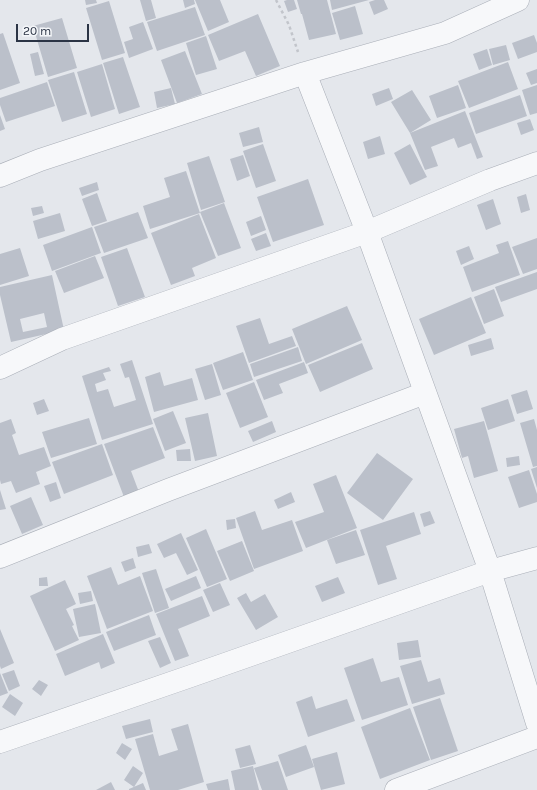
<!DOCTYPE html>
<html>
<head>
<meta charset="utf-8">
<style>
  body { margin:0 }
  #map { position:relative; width:537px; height:790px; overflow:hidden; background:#e4e7ec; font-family:Karla,sans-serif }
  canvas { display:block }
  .scale { position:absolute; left:16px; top:24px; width:73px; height:18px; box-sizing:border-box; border:2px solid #2b3445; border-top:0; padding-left:5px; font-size:12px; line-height:14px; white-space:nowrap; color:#2b3445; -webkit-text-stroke:3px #f4f6f9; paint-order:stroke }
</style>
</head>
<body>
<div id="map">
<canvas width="537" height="790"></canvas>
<div class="scale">20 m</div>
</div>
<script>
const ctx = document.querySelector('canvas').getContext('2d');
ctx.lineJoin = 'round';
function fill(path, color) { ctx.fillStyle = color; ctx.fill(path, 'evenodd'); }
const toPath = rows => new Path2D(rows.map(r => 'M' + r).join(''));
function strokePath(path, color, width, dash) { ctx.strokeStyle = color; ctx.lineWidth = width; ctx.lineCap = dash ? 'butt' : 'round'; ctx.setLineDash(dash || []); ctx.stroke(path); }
fill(toPath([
  [85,0,96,0,97,3,86,5],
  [140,0,151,0,156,18,146,21],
  [183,0,194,0,195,4,185,8],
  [195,0,220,0,229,22,208,31],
  [287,0,294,0,297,9,288,12,284,1],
  [297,0,327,0,336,34,309,40,302,14,301,14],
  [330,0,369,0,332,10],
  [375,0,384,0,388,9,374,15,369,2],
  [109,1,125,53,102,60,86,8],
  [355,6,363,34,340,40,332,13],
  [195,7,205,35,157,51,147,22],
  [258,14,280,66,256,76,245,51,219,61,208,35],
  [62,18,77,68,48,77,33,26],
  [143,22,153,49,129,58,124,42,133,39,129,27],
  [3,33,20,83,0,90,0,34],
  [534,35,537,43,537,52,518,59,512,43],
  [206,36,217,69,196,75,186,43],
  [506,45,510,60,493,65,489,49],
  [487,49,492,65,479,70,473,54],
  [185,51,202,94,177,103,161,60],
  [38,52,44,74,35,76,30,54],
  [123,57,140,107,119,114,103,63],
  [508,62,518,89,469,108,458,81],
  [102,64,115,109,91,117,77,72],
  [537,69,537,83,531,85,526,73],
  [74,72,87,114,62,122,48,80],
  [47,82,55,106,6,122,0,105,0,98],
  [458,85,466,108,437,118,429,96],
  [537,85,537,113,530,115,522,90],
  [171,88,175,104,157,108,154,92],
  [389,88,393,99,376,106,372,94],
  [412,90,431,120,410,133,391,102],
  [520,95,527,116,476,134,469,113],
  [465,111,483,157,477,159,471,143,458,148,454,138,431,147,438,166,425,170,410,133],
  [0,115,5,129,0,131],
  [530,119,534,130,521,135,517,123],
  [259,127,263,142,243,147,239,133],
  [380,136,385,154,368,159,363,142],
  [263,144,276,181,256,188,243,151],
  [410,144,427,177,410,185,394,153],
  [243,155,250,176,237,181,230,159],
  [209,156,225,202,201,210,187,163],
  [186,171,200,213,150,229,143,206,170,197,164,178],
  [308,179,324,225,273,242,257,197],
  [97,182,99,190,82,196,79,188],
  [97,193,107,221,92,226,82,199],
  [526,194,530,210,521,213,517,197],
  [493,199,501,224,486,230,477,205],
  [224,203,241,248,218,256,200,212],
  [42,206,44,213,33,216,31,208],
  [138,212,148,238,104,253,94,227],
  [60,213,65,231,38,239,33,221],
  [199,214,216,258,192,268,195,276,171,285,151,233],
  [261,216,266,230,251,236,246,222],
  [92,227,101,253,52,271,43,245],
  [266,233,271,246,256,251,251,239],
  [537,238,537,269,523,274,512,247],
  [508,241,520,275,472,292,463,267,499,253,496,245],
  [469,246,474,259,461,265,456,251],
  [20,248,29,276,0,285,0,254],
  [127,248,145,297,118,306,101,257],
  [95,256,104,278,64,293,55,271],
  [537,272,537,289,501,302,495,287],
  [52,275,64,330,11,342,0,295,0,287],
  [44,313,47,327,23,332,20,319],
  [494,289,504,316,484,324,474,297],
  [471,297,486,333,434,355,419,319],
  [347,306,362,340,306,364,292,329],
  [260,318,269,344,292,336,296,346,249,363,236,326],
  [491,338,494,349,471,356,468,345],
  [362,343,373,369,320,392,308,365],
  [298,347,302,361,254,377,250,364],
  [243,352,253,380,223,390,213,363],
  [132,360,153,424,102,440,82,376,109,367,111,371,103,373,106,380,95,384,97,392,108,389,114,407,136,400,129,377,125,378,120,364],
  [304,362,308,373,279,384,283,393,264,400,256,380],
  [212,364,221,395,205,400,195,369],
  [160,372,164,386,192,378,198,400,154,412,145,377],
  [254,382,268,417,240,428,226,393],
  [527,390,533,409,517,414,511,395],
  [44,399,49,411,37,415,33,403],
  [508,399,515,421,488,430,481,408],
  [173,411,186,443,165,451,153,419],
  [208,413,217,456,195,461,185,418],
  [89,418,97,444,51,458,42,432],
  [11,419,16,433,12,435,19,455,44,447,51,466,36,472,40,484,16,493,11,481,1,484,0,480,0,423],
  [534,419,537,430,537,466,533,467,520,423],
  [272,421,276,432,253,442,248,431],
  [484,421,498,471,474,478,468,456,462,458,454,429],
  [153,427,165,458,131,471,139,492,124,497,104,444],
  [102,444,113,475,64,494,52,462],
  [190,449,191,461,177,461,176,450],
  [377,453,413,479,383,520,347,493],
  [519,456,520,465,507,467,506,458],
  [537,467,537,488,531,469],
  [529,470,537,494,537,502,519,508,508,477],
  [336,475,357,528,306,548,295,522,324,512,313,484],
  [56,482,61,498,50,502,44,486],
  [0,490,6,509,0,510],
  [291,492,295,502,278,509,274,500],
  [31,497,43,525,22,534,10,506],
  [255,511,262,530,292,520,303,551,254,569,236,518],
  [430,511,435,523,424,527,420,514],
  [414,512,421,534,386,546,397,579,378,585,360,530],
  [235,519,236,528,227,530,226,520],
  [206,529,227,579,207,587,186,538],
  [356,530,365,555,336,564,327,540],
  [181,533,198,570,187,575,176,553,164,558,157,544],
  [242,541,254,571,230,581,217,551],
  [149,544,152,553,138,557,136,547],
  [133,558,136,568,125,572,121,562],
  [111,567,118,585,140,576,153,611,107,629,87,576],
  [156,569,169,608,155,613,142,573],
  [196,576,201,588,171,601,165,589],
  [47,577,48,586,39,586,39,578],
  [338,577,345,593,322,602,315,586],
  [65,580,76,604,66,609,74,625,72,626,79,640,55,651,30,596],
  [220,583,230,605,213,612,203,590],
  [91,591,93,601,80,604,78,593],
  [246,593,251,602,265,594,278,617,256,630,237,598],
  [202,596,210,616,178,629,189,656,175,661,156,614],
  [95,604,101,633,79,637,73,609],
  [149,615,156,635,114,651,106,632],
  [0,629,14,663,1,669,0,666],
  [103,634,115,663,101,669,99,662,65,676,56,654],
  [160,637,171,663,160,668,148,641],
  [418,640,421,657,399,660,397,643],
  [373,658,381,682,399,677,408,705,362,720,344,668],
  [421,660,428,682,440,678,445,694,412,704,400,666],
  [14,670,20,686,9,691,2,674],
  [0,673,8,693,0,696],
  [39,680,48,685,41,696,32,689],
  [10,694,23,703,15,716,2,707],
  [312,696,316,709,347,699,355,721,308,737,296,702],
  [440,698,458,751,431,760,413,707],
  [410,708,430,760,380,779,361,727],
  [150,719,153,732,126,739,122,726],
  [188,724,204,782,178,790,150,790,135,739,153,734,159,756,178,750,171,729],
  [122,743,132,749,125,760,116,753],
  [250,745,256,764,240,768,235,749],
  [306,745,314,767,286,777,278,755],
  [337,752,345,784,321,790,312,759],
  [278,761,288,790,262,790,254,768],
  [133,766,143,773,134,787,124,780],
  [253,766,259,790,235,790,231,771],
  [228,779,230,790,208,790,206,784],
  [111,782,115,790,96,790],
  [143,783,146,790,129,790,129,789]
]), '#bbc0ca');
const minor = toPath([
  [305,73,367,232,490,571,537,723],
  [0,176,40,160,305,73,445,33,518,0],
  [0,368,62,339,367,232,490,180,537,163],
  [0,557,168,490,425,393],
  [0,742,191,676,490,571,537,558],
  [396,790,537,737]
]);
strokePath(minor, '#a9aeb7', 23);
strokePath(toPath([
  [276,0,289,25,298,52]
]), '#c2c5cb', 2.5, [3, 3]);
strokePath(minor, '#f7f8fa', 22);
</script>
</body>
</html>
